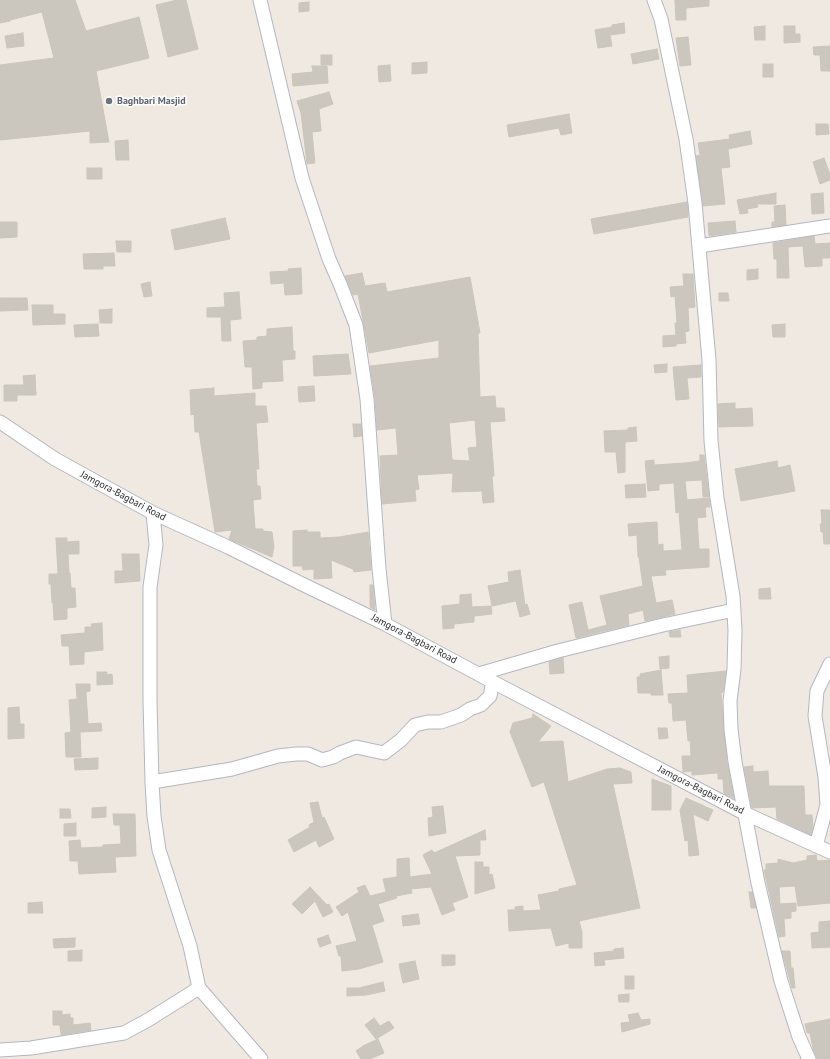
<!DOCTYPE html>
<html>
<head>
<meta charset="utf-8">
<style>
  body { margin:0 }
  canvas { display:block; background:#efe9e1 }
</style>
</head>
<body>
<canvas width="830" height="1059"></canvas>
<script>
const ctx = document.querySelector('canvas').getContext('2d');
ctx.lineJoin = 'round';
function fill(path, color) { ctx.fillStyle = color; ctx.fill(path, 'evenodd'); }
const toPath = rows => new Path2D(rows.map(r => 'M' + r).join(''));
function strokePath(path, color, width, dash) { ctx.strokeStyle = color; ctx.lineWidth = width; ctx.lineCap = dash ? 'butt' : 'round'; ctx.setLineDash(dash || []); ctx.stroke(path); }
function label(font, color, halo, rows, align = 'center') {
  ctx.font = font + ' "PT Sans",sans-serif'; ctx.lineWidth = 3; ctx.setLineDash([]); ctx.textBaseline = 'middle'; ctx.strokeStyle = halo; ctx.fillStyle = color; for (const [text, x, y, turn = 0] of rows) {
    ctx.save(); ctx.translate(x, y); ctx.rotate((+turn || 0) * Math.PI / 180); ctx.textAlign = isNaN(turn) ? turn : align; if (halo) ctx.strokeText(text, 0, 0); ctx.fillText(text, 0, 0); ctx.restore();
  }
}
const building = toPath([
  [0,0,75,0,86,31,139,17,149,58,96,71,109,142,90,143,90,131,0,140,0,65,54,58,42,12,10,20,10,21,0,23,0,0],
  [177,0,186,0,198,49,168,57,156,5,177,0],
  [675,0,709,0,709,6,686,8,686,20,676,20,675,0],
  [309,2,309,11,299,12,299,3,309,2],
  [624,23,625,33,610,35,612,46,598,48,595,30,612,27,612,25,624,23],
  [765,26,765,40,755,40,754,27,765,26],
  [784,26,795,26,795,34,800,34,800,42,784,43,784,26],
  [23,33,24,46,7,48,5,36,23,33],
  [688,37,691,65,680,66,676,38,688,37],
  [830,46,830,71,821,71,820,55,814,55,813,47,830,46],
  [657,49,659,59,633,64,631,54,657,49],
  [321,55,332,55,332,65,321,65,321,55],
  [427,62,427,73,412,74,412,63,427,62],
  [763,64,773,64,773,77,763,77,763,64],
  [390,65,391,81,379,82,378,66,390,65],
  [312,66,327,66,328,83,293,86,292,74,313,72,312,66],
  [329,92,333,104,319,109,321,131,312,132,315,163,307,164,301,113,297,101,329,92],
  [569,114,572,133,561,135,559,128,509,137,507,125,569,114],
  [816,124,828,124,829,134,816,135,816,124],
  [750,131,752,144,728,149,730,167,721,168,725,204,703,206,696,156,700,155,698,143,730,139,729,135,750,131],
  [128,140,129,160,116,160,115,141,128,140],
  [824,158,830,175,830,180,820,184,813,162,824,158],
  [87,168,102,168,102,179,87,179,87,168],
  [776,193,776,204,757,204,758,207,747,209,748,213,740,214,737,200,776,193],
  [823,193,824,213,812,214,811,194,823,193],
  [687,202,688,217,594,234,591,219,687,202],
  [785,205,786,225,772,227,772,222,775,222,774,206,785,205],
  [225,218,230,239,175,250,171,230,225,218],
  [735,221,736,232,709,236,708,223,735,221],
  [0,222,17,222,17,237,0,238,0,222],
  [814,236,815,244,830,243,830,258,822,258,822,266,805,267,803,246,788,247,789,278,777,278,777,259,774,259,773,243,814,236],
  [116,241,131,241,131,252,117,252,116,241],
  [114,253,115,266,103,266,103,269,84,269,83,254,114,253],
  [301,268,302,294,285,295,284,283,271,284,270,272,289,271,288,269,301,268],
  [758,269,758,279,747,280,747,270,758,269],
  [362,273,365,286,385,283,387,292,470,277,480,333,478,333,480,397,495,396,496,408,504,408,505,421,490,422,494,476,492,476,494,502,483,503,482,491,452,492,453,473,417,475,419,489,415,490,416,501,382,504,380,456,398,455,396,428,377,430,375,398,370,366,439,358,439,340,369,353,358,294,353,295,345,276,362,273],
  [475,420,477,447,468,448,470,461,452,460,449,423,475,420],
  [683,274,693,274,695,307,688,308,689,331,685,332,686,343,676,344,676,346,663,347,663,336,676,335,675,323,677,323,675,296,671,297,670,287,684,286,683,274],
  [150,282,152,296,144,297,141,284,150,282],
  [239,292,241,319,230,320,231,341,222,341,221,317,207,317,207,308,225,307,224,293,239,292],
  [719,293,728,293,729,301,719,301,719,293],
  [0,298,27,298,28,310,0,311,0,298],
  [32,305,53,305,53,314,65,314,65,324,33,325,32,305],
  [112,309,112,323,100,323,99,310,112,309],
  [98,324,99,336,75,337,74,325,98,324],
  [785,324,785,337,773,337,772,325,785,324],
  [292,327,293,351,295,351,295,359,282,360,283,381,262,382,262,388,253,389,252,367,245,367,243,341,257,340,257,337,267,336,267,329,292,327],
  [348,354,351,374,314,376,313,356,348,354],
  [667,364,667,372,655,373,654,365,667,364],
  [701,365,701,377,687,378,689,399,676,400,673,367,701,365],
  [35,375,36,395,17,395,17,401,4,401,4,385,24,385,23,376,35,375],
  [314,386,315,401,299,402,298,387,314,386],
  [214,388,214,396,255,393,255,406,266,406,268,422,256,423,259,469,256,469,257,486,260,486,261,499,253,500,255,529,263,529,263,531,272,532,274,547,272,557,229,539,232,530,215,532,199,432,195,432,194,414,191,415,190,390,214,388],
  [735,403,735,409,752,408,753,426,719,427,718,404,735,403],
  [353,424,361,424,362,436,354,437,353,424],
  [636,427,637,441,625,442,625,472,618,473,616,452,605,452,604,431,628,430,628,428,636,427],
  [700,455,704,455,709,497,703,497,702,480,685,481,687,500,709,498,710,507,705,507,706,517,697,518,699,549,709,549,709,567,665,570,666,575,651,576,656,603,672,600,675,614,645,621,643,610,628,614,629,625,576,638,569,605,582,602,588,630,607,625,600,596,643,586,639,557,638,557,637,535,629,536,628,524,657,522,658,545,663,544,663,551,682,550,679,512,676,513,674,483,659,484,659,490,648,491,645,461,654,460,654,465,685,463,700,461,700,455],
  [777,461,778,468,790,465,795,491,741,501,735,469,777,461],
  [645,484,646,497,626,498,625,485,645,484],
  [821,510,830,510,830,544,824,544,823,532,821,532,820,524,822,524,821,510],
  [307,530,307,532,320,532,320,538,339,537,368,532,371,570,354,572,353,569,331,560,332,578,314,579,314,569,303,570,302,566,293,566,293,531,307,530],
  [56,538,67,538,67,542,79,541,79,554,68,554,69,573,70,573,71,588,75,588,76,607,67,608,67,619,54,620,53,603,52,603,51,584,49,584,49,574,58,574,56,538],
  [122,554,139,554,140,581,115,583,115,571,123,571,122,554],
  [520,570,525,605,527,604,530,614,520,617,516,601,492,606,488,586,509,582,508,572,520,570],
  [370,585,373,585,375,610,370,607,370,585],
  [770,588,771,599,759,599,759,589,770,588],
  [471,594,472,607,491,606,492,614,474,616,474,622,454,624,454,628,443,629,442,606,460,604,460,595,471,594],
  [102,623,103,650,84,652,84,664,70,665,69,646,62,646,61,635,85,633,85,627,92,627,91,624,102,623],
  [680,630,681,637,670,637,669,632,680,630],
  [669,656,669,668,660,669,659,657,669,656],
  [563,658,564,673,550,674,549,662,563,658],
  [661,670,663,695,651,695,651,693,638,693,637,677,640,677,640,674,661,670],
  [726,671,723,692,721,693,727,763,734,798,724,794,723,779,718,779,718,773,692,775,692,771,683,772,682,756,691,756,690,740,688,741,686,720,673,721,672,703,669,703,668,694,688,693,687,675,726,671],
  [97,672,107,672,107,675,112,674,113,684,97,685,97,672],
  [76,684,90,684,90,691,86,692,88,724,101,723,102,731,80,732,81,757,66,757,65,733,71,732,69,700,77,699,76,684],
  [19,707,20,724,24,724,24,738,8,739,8,708,19,707],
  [533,714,551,726,538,742,563,741,568,782,607,769,620,768,631,772,632,783,613,784,640,908,579,921,582,932,582,948,569,948,569,943,556,946,551,928,509,931,508,910,515,910,515,907,523,906,523,911,541,910,538,895,559,891,559,889,577,885,544,782,532,787,510,732,513,723,532,718,533,714],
  [658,728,667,728,668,738,659,739,658,728],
  [98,758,98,769,75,770,74,759,98,758],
  [753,766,753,772,768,771,769,786,804,786,805,815,812,815,813,827,811,835,777,819,776,807,752,808,744,767,753,766],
  [652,779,671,786,671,810,652,810,652,779],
  [686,798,713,810,708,821,693,814,699,855,689,856,688,840,685,841,680,810,686,798],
  [318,802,322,818,324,817,334,839,319,847,316,840,294,852,288,840,310,827,309,825,314,822,310,803,318,802],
  [443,806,446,833,429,836,428,818,433,817,432,807,443,806],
  [106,807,106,817,92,818,92,808,106,807],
  [60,809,70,809,71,818,60,818,60,809],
  [113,814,135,814,136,856,115,857,116,872,79,874,78,861,70,861,69,841,80,840,81,848,103,847,103,845,121,844,120,825,114,825,113,814],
  [76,823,76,836,64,836,64,824,76,823],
  [485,830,486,840,480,840,480,855,455,856,468,897,452,903,455,910,442,915,431,887,411,889,412,893,396,896,397,898,378,904,384,921,372,925,383,962,359,969,342,971,341,956,339,956,336,946,357,941,348,912,342,916,336,907,359,892,357,888,365,885,370,896,386,892,383,879,397,877,397,859,409,858,410,877,432,874,423,855,432,850,434,853,485,830],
  [816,855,817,861,830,860,830,903,798,906,795,886,779,887,780,904,796,903,796,911,791,912,791,918,784,919,785,936,779,937,764,870,766,870,766,864,778,863,778,859,793,863,807,860,807,856,816,855],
  [475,862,483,862,483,867,489,867,489,875,492,874,495,888,475,894,475,862],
  [310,887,327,905,329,904,333,912,323,917,315,901,302,914,292,904,310,887],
  [749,892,752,892,756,908,751,908,749,892],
  [42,902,43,913,28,913,28,903,42,902],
  [418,914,420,924,403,926,402,916,418,914],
  [830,921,830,947,812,948,811,933,819,932,819,922,830,921],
  [328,935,331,943,320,947,317,939,328,935],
  [75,938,75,947,54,948,53,939,75,938],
  [623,948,624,958,604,960,605,965,595,966,594,953,614,951,614,949,623,948],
  [82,950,82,961,68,961,68,951,82,950],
  [782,951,790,951,791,968,793,968,795,988,792,988,782,951],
  [442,955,455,955,455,965,442,966,442,955],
  [415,961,419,979,403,983,399,964,415,961],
  [625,976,634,976,634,989,625,989,625,976],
  [383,982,385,991,366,995,347,996,347,988,359,988,383,982],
  [629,994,629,1002,619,1002,618,995,629,994],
  [53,1011,62,1011,62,1015,70,1014,70,1018,73,1018,73,1025,90,1023,91,1030,61,1035,60,1025,53,1025,53,1011],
  [638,1013,641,1020,650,1019,650,1024,622,1032,621,1023,630,1022,628,1015,638,1013],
  [374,1018,380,1026,389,1021,394,1028,376,1039,365,1025,374,1018],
  [830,1019,830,1059,817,1059,813,1048,810,1033,807,1033,805,1024,830,1019],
  [378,1039,384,1053,370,1059,361,1059,356,1051,363,1046,378,1039]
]);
fill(building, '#cbc7bf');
strokePath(building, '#cbc5ba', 1);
const minor = toPath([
  [260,0,302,178,329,259,340,284,356,325,367,399,379,569,385,624],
  [654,0,661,19,686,139,695,203,709,360,711,441,717,498,733,596,735,630,734,669,730,701,731,729,735,762,758,883,781,981,799,1037,809,1059],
  [699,246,830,226],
  [0,422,55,459,153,513,228,547,300,583,385,624,493,682,744,813,830,852],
  [153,513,156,545,150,587,150,700,152,782,154,816,159,850,190,946,199,988,261,1059],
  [479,674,558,651,663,625,734,610],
  [152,782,232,769,278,756,296,754,308,754,322,760,333,757,340,753,356,747,384,753,401,740,415,725,428,722,441,722,461,715,470,709,481,705,490,696,493,682],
  [816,846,827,805,825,777,815,716,817,691,830,664],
  [0,1050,31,1048,124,1033,148,1020,199,988]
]);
strokePath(minor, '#b4b7c1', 15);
strokePath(minor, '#fff', 13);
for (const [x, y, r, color] of [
  [109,101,4,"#6b7280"]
]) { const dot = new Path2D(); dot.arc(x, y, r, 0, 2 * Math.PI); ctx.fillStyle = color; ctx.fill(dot); strokePath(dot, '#fff', 1.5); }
label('bold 10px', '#5b616d', '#fff', [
  ["Baghbari Masjid",117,101]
], 'left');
label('10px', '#2e2e2e', '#fff', [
  ["Jamgora-Bagbari Road",123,496,28],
  ["Jamgora-Bagbari Road",414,639,28],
  ["Jamgora-Bagbari Road",701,790,27]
]);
</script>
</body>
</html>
